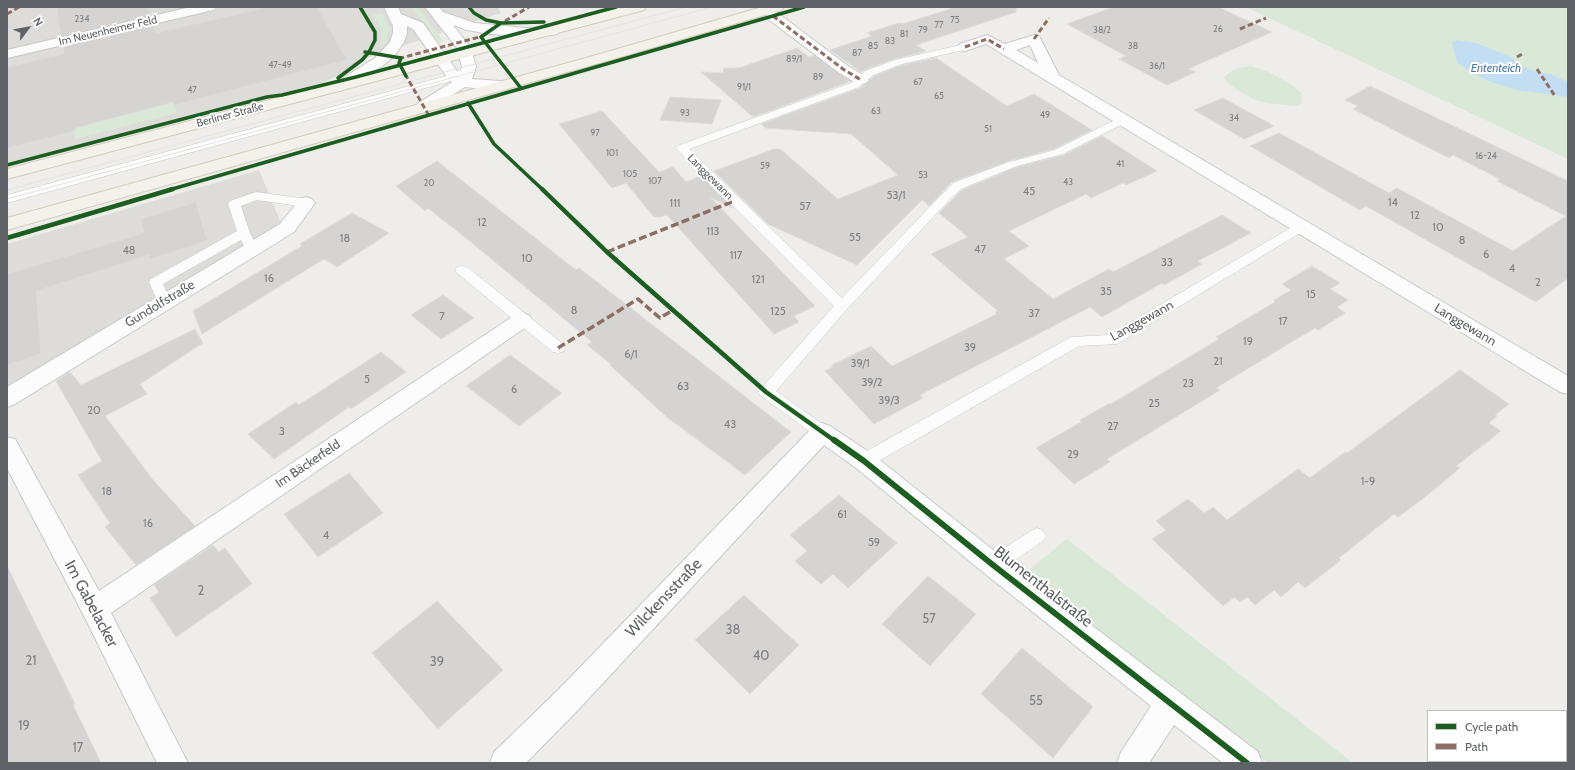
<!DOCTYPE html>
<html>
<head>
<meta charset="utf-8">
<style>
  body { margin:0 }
  #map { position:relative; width:1575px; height:770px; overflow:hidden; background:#eeedea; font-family:Cabin,sans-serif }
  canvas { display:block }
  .frame { position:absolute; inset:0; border:8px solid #5f6267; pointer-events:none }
  .legend { position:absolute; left:1427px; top:710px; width:140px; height:52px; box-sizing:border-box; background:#fff; border:1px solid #bfc0c2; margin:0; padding:5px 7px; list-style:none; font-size:12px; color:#5f6267 }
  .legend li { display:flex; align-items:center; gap:8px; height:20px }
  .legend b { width:20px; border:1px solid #bfc0c2 }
  .north { position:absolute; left:8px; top:8px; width:40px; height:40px; -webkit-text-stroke:3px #fff; paint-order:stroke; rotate:58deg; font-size:11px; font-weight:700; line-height:16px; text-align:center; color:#5f6267 }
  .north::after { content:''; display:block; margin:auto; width:14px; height:18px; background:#5f6267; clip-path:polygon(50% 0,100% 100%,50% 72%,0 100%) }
</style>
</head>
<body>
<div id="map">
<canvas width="1575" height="770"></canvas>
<div class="frame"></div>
<ul class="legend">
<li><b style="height:5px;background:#1b5e20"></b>Cycle path</li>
<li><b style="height:5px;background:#8d6e63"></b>Path</li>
</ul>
<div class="north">N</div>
</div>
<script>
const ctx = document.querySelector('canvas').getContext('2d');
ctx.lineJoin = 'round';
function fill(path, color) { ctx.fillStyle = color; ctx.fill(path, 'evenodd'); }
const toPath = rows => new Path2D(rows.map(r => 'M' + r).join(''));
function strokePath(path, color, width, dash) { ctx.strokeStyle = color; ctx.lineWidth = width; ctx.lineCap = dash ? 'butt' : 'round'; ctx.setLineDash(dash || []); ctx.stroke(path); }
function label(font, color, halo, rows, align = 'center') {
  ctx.font = font + ' Cabin,sans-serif'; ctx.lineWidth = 4; ctx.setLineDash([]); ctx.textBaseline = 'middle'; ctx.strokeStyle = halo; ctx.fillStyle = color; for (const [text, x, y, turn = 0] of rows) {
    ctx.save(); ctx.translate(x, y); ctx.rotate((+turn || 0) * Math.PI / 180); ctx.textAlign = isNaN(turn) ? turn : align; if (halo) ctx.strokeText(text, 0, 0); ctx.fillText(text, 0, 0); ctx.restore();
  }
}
fill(toPath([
  [7,7,498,7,501,13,366,58,345,72,322,83,7,165],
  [259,170,283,228,7,392,7,244]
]), '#dedcd9');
fill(toPath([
  [411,7,418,7,443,41,437,43],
  [1246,7,1568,7,1568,159],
  [383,13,389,28,386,42,381,47,379,47,381,41,382,30,373,15],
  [1251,66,1267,71,1292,85,1301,93,1302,103,1295,106,1267,103,1253,99,1239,91,1229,84,1224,78,1228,73,1238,68],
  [173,102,177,113,75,139,75,128],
  [1067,539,1353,763,1268,763,1024,574]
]), '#d9e8d7');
fill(toPath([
  [1457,40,1476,43,1513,58,1516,63,1531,70,1552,75,1568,82,1568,97,1517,90,1488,81,1463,67,1457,62,1452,42]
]), '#c3def2');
const building = toPath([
  [57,7,148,7,151,15,61,36,57,7],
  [268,7,317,7,347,60,174,105,173,102,75,128,75,131,7,148,7,67,64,54,63,47,154,25,156,33,268,7],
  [957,7,1016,7,1016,12,916,45,926,51,894,59,864,70,861,72,830,50,872,36,867,33,899,23,902,24,957,7],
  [1114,7,1218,7,1272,32,1188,69,1196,72,1167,85,1119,59,1126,56,1067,24,1114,7],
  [797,48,809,57,814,55,851,81,753,117,701,72,723,73,724,68,739,68,797,48],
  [936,58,1007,106,1034,94,1092,130,1054,149,1009,161,952,182,929,206,922,200,857,265,768,224,714,171,774,149,780,149,838,199,898,175,851,134,766,128,761,124,860,88,867,84,874,76,902,65,936,58],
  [1370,86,1568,181,1568,278,1536,302,1366,206,1360,210,1250,146,1279,133,1389,193,1397,188,1513,251,1566,216,1497,181,1500,179,1453,155,1449,158,1353,109,1358,106,1345,100,1370,86],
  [670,97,721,100,712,124,660,120,670,97],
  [1223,98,1274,126,1244,139,1194,110,1223,98],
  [602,111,659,172,673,167,686,182,701,176,733,208,710,197,815,306,794,316,799,322,774,334,667,215,661,217,654,217,626,183,612,188,559,124,602,111],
  [1102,136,1157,171,1126,185,1123,183,1091,198,1086,194,1009,231,1029,246,1004,259,1053,299,1109,269,1113,272,1222,215,1251,233,1198,261,1202,264,1164,285,1162,283,1102,317,1090,307,920,395,923,398,874,424,825,371,833,367,832,365,871,346,892,366,997,314,995,312,998,311,931,254,968,237,939,213,962,190,1017,167,1064,155,1102,136],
  [437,161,576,270,579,268,791,432,745,475,668,418,610,365,611,364,587,345,592,342,472,243,428,208,425,211,396,186,437,161],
  [196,202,207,241,150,259,149,255,36,291,41,354,7,365,7,274,144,233,141,219,196,202],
  [352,213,389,233,337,267,324,259,202,334,193,311,302,246,300,244,352,213],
  [1312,266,1340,283,1330,289,1348,300,1337,307,1345,313,1318,330,1315,328,1293,341,1216,388,1220,390,1107,459,1110,462,1074,484,1036,448,1081,422,1080,420,1110,403,1111,404,1219,339,1216,337,1275,302,1274,300,1291,290,1282,284,1312,266],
  [443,295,474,318,441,339,411,315,443,295],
  [195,329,203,343,140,384,147,394,105,416,153,480,195,526,136,565,105,527,110,523,78,475,102,461,56,381,70,372,81,385,195,329],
  [381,352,406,372,351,409,349,407,274,459,248,434,296,402,299,405,381,352],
  [510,355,562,393,519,426,466,386,510,355],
  [1460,370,1509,404,1495,415,1497,416,1489,423,1501,431,1456,466,1460,468,1425,497,1398,517,1394,514,1339,558,1341,560,1305,588,1298,582,1281,597,1274,590,1255,605,1247,597,1240,602,1234,597,1223,606,1152,539,1166,530,1156,521,1188,499,1204,513,1213,507,1227,520,1298,469,1310,478,1345,452,1347,453,1460,370],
  [349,473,383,513,318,557,284,514,349,473],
  [839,495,897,543,848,588,833,574,821,584,795,561,807,551,790,535,839,495],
  [213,545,219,552,225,548,252,584,176,637,150,598,159,592,154,585,213,545],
  [7,566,75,704,73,705,101,763,7,763,7,566],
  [928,576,976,614,930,666,882,624,928,576],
  [744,595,799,645,750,694,695,640,744,595],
  [437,601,503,670,438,729,372,653,437,601],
  [1022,648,1093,707,1053,758,981,694,1022,648]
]);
fill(building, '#d5d4d3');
strokePath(building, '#dedcd9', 1);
const service = toPath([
  [965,44,970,47,968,49,902,64,873,75,859,87,689,149,842,298,953,183,1009,162,1055,150,1119,118,1127,118,1128,120,1127,122,1063,154,1017,166,980,181,961,189,951,198,847,309,776,391,828,428,830,432,828,436,822,438,816,436,761,396,758,392,834,306,675,148,677,146,851,83,865,71,895,60,965,44],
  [466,67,471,70,458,79,7,203,7,195,450,75,466,67],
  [256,192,306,199,310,200,312,203,310,206,306,207,257,200,241,206,250,233,258,248,257,251,252,252,247,251,241,240,163,284,171,302,169,305,164,307,159,305,149,282,151,279,237,231,228,204,230,201,256,192],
  [1301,223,1305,224,1307,227,1305,230,1117,344,1079,346,870,466,864,468,858,466,856,461,858,456,1071,337,1109,335,1297,224,1301,223],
  [462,266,467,267,563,344,565,348,563,352,558,353,553,352,457,273,455,270,457,267,462,266],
  [1037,528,1043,531,1046,536,1043,541,999,571,993,573,987,571,984,565,987,559,1031,531,1037,528]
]);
const minor = toPath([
  [191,7,216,7,214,10,209,11,7,58,7,50,191,7],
  [384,7,398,7,401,14,423,23,459,74,462,67,457,48,425,7,439,7,443,12,475,23,525,28,552,27,557,28,559,31,557,34,552,35,525,36,490,34,467,30,453,25,471,48,476,67,472,79,500,81,505,83,508,86,505,89,500,91,465,87,429,110,423,112,417,110,415,107,417,104,452,82,449,80,413,29,407,26,407,33,404,42,395,55,385,64,345,89,340,91,335,89,332,86,335,83,375,58,390,42,393,33,393,26,384,7],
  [773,12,778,13,848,66,866,77,869,80,866,83,861,85,856,83,838,72,768,19,766,16,768,13,773,12],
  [987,35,1005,44,1034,35,1039,36,1059,75,1568,376,1568,394,1560,392,986,44,965,51,960,50,958,47,960,44,987,35],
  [1030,45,1038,63,1016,50,1030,45],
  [306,197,312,199,315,203,294,232,15,404,7,407,7,387,280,224,300,199,306,197],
  [522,313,529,315,532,320,529,325,111,613,188,763,157,763,85,618,7,468,7,437,15,439,99,591,515,315,522,313],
  [822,423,830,426,872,454,1002,557,1258,752,1262,763,1223,763,1174,725,1149,763,1117,763,1121,752,1151,706,984,573,856,468,824,445,578,710,526,763,490,763,494,752,558,690,814,426,822,423]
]);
const primary = toPath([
  [623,7,646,7,644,10,7,179,7,169,623,7],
  [762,7,784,7,782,10,603,62,7,230,7,218,593,56,762,7]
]);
strokePath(service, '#c9c9c9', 1);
strokePath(minor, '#c9c9c9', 2);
strokePath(primary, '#d3cdbb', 2);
fill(service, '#fcfcfc');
fill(minor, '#fcfcfc');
fill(primary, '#f3f1ea');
strokePath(toPath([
  [7,190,686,7],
  [7,199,712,7]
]), '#e3e4e3', 1);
strokePath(toPath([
  [7,14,19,7],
  [773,16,843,69,861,80],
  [505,21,529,7],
  [1240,29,1266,18],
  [1034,39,1049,18],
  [965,47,987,39,1004,49],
  [399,57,401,58,483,36],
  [1517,57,1524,53],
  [1537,69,1555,96],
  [405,74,428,114]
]), '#8d6e63', 3, [5.5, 3]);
strokePath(toPath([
  [607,252,734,201],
  [558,348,638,299,660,318,673,310]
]), '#8d6e63', 3.5, [8, 3.5]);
strokePath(toPath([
  [469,7,474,13,486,20,501,23,544,22],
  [501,23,481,37,520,87],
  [365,52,401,58,399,63,406,76],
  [338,78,362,60,369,52,375,40,375,32,360,7],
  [468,103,494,144,543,190],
  [7,165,267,97,282,95,356,77,616,7],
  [169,190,804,7]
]), '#1b5e20', 3.5);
strokePath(toPath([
  [542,189,607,252,766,392,835,441],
  [7,238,173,189]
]), '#1b5e20', 4.5);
strokePath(toPath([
  [834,440,864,461,993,565,1247,763]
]), '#1b5e20', 6);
label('9px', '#7e8083', null, [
  ["234",82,19],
  ["75",955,20],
  ["77",939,25],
  ["26",1218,29],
  ["79",923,30],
  ["38/2",1102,30],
  ["81",904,34],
  ["83",890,41],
  ["85",873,46],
  ["38",1133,46],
  ["87",857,53],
  ["89/1",794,59],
  ["47-49",280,65],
  ["36/1",1157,66],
  ["89",818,77],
  ["67",918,82],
  ["91/1",744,87],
  ["47",192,90],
  ["65",939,96],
  ["63",876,111],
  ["93",685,113],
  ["49",1045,115],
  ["34",1234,118],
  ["51",988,129],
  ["97",595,133],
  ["101",612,153],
  ["16-24",1486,156],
  ["41",1120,164],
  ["59",765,166],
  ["105",630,174],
  ["53",923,175],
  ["107",655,181],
  ["43",1068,182],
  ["20",429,183]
]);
label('11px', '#5f6267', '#fff', [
  ["Im Neuenheimer Feld",108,31,-13],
  ["Berliner Straße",230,115,-15],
  ["Langgewann",710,177,45]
]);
label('11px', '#7e8083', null, [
  ["45",1029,192],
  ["53/1",896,196],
  ["14",1393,203],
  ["111",675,204],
  ["57",805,207],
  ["12",1415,216],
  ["12",482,223],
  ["10",1438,228],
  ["113",713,232],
  ["55",855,238],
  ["18",345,239],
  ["8",1462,241],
  ["47",980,250],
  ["48",129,251],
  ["6",1486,255],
  ["117",736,256],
  ["10",527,259],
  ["33",1167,263],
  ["4",1512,269],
  ["16",269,279],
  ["121",758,280],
  ["2",1538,283],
  ["35",1106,292],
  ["15",1311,295],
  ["8",574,311],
  ["125",778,312],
  ["37",1034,314],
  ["7",442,317],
  ["17",1283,322],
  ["19",1248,342],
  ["39",970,348],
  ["6/1",631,355],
  ["21",1218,362],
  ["39/1",860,364],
  ["5",367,380],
  ["39/2",872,383],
  ["23",1188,384],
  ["63",683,387],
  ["6",514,390],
  ["39/3",889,401],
  ["25",1154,404],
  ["20",94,411],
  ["43",730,425],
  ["27",1113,427],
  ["3",282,432],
  ["29",1073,455],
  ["1-9",1368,482],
  ["18",107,492],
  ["61",842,515],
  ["16",148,524],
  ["4",326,536],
  ["59",874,543]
]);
label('italic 12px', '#4e78a7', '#fff', [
  ["Ententeich",1496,68]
]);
label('13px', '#5f6267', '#fff', [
  ["Gundolfstraße",160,304,-31],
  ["Langgewann",1142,321,-29],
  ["Langgewann",1465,325,31],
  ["Im Bäckerfeld",308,464,-34]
]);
label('13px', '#7e8083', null, [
  ["2",201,591],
  ["57",929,619],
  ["38",733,630],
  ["40",761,656],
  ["21",31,661],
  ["39",437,662],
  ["55",1036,701],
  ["19",24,726],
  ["17",78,748]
]);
label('16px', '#5f6267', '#fff', [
  ["Blumenthalstraße",1043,587,38],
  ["Wilckensstraße",664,598,-46],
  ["Im Gabelacker",91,604,62]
]);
</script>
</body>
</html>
